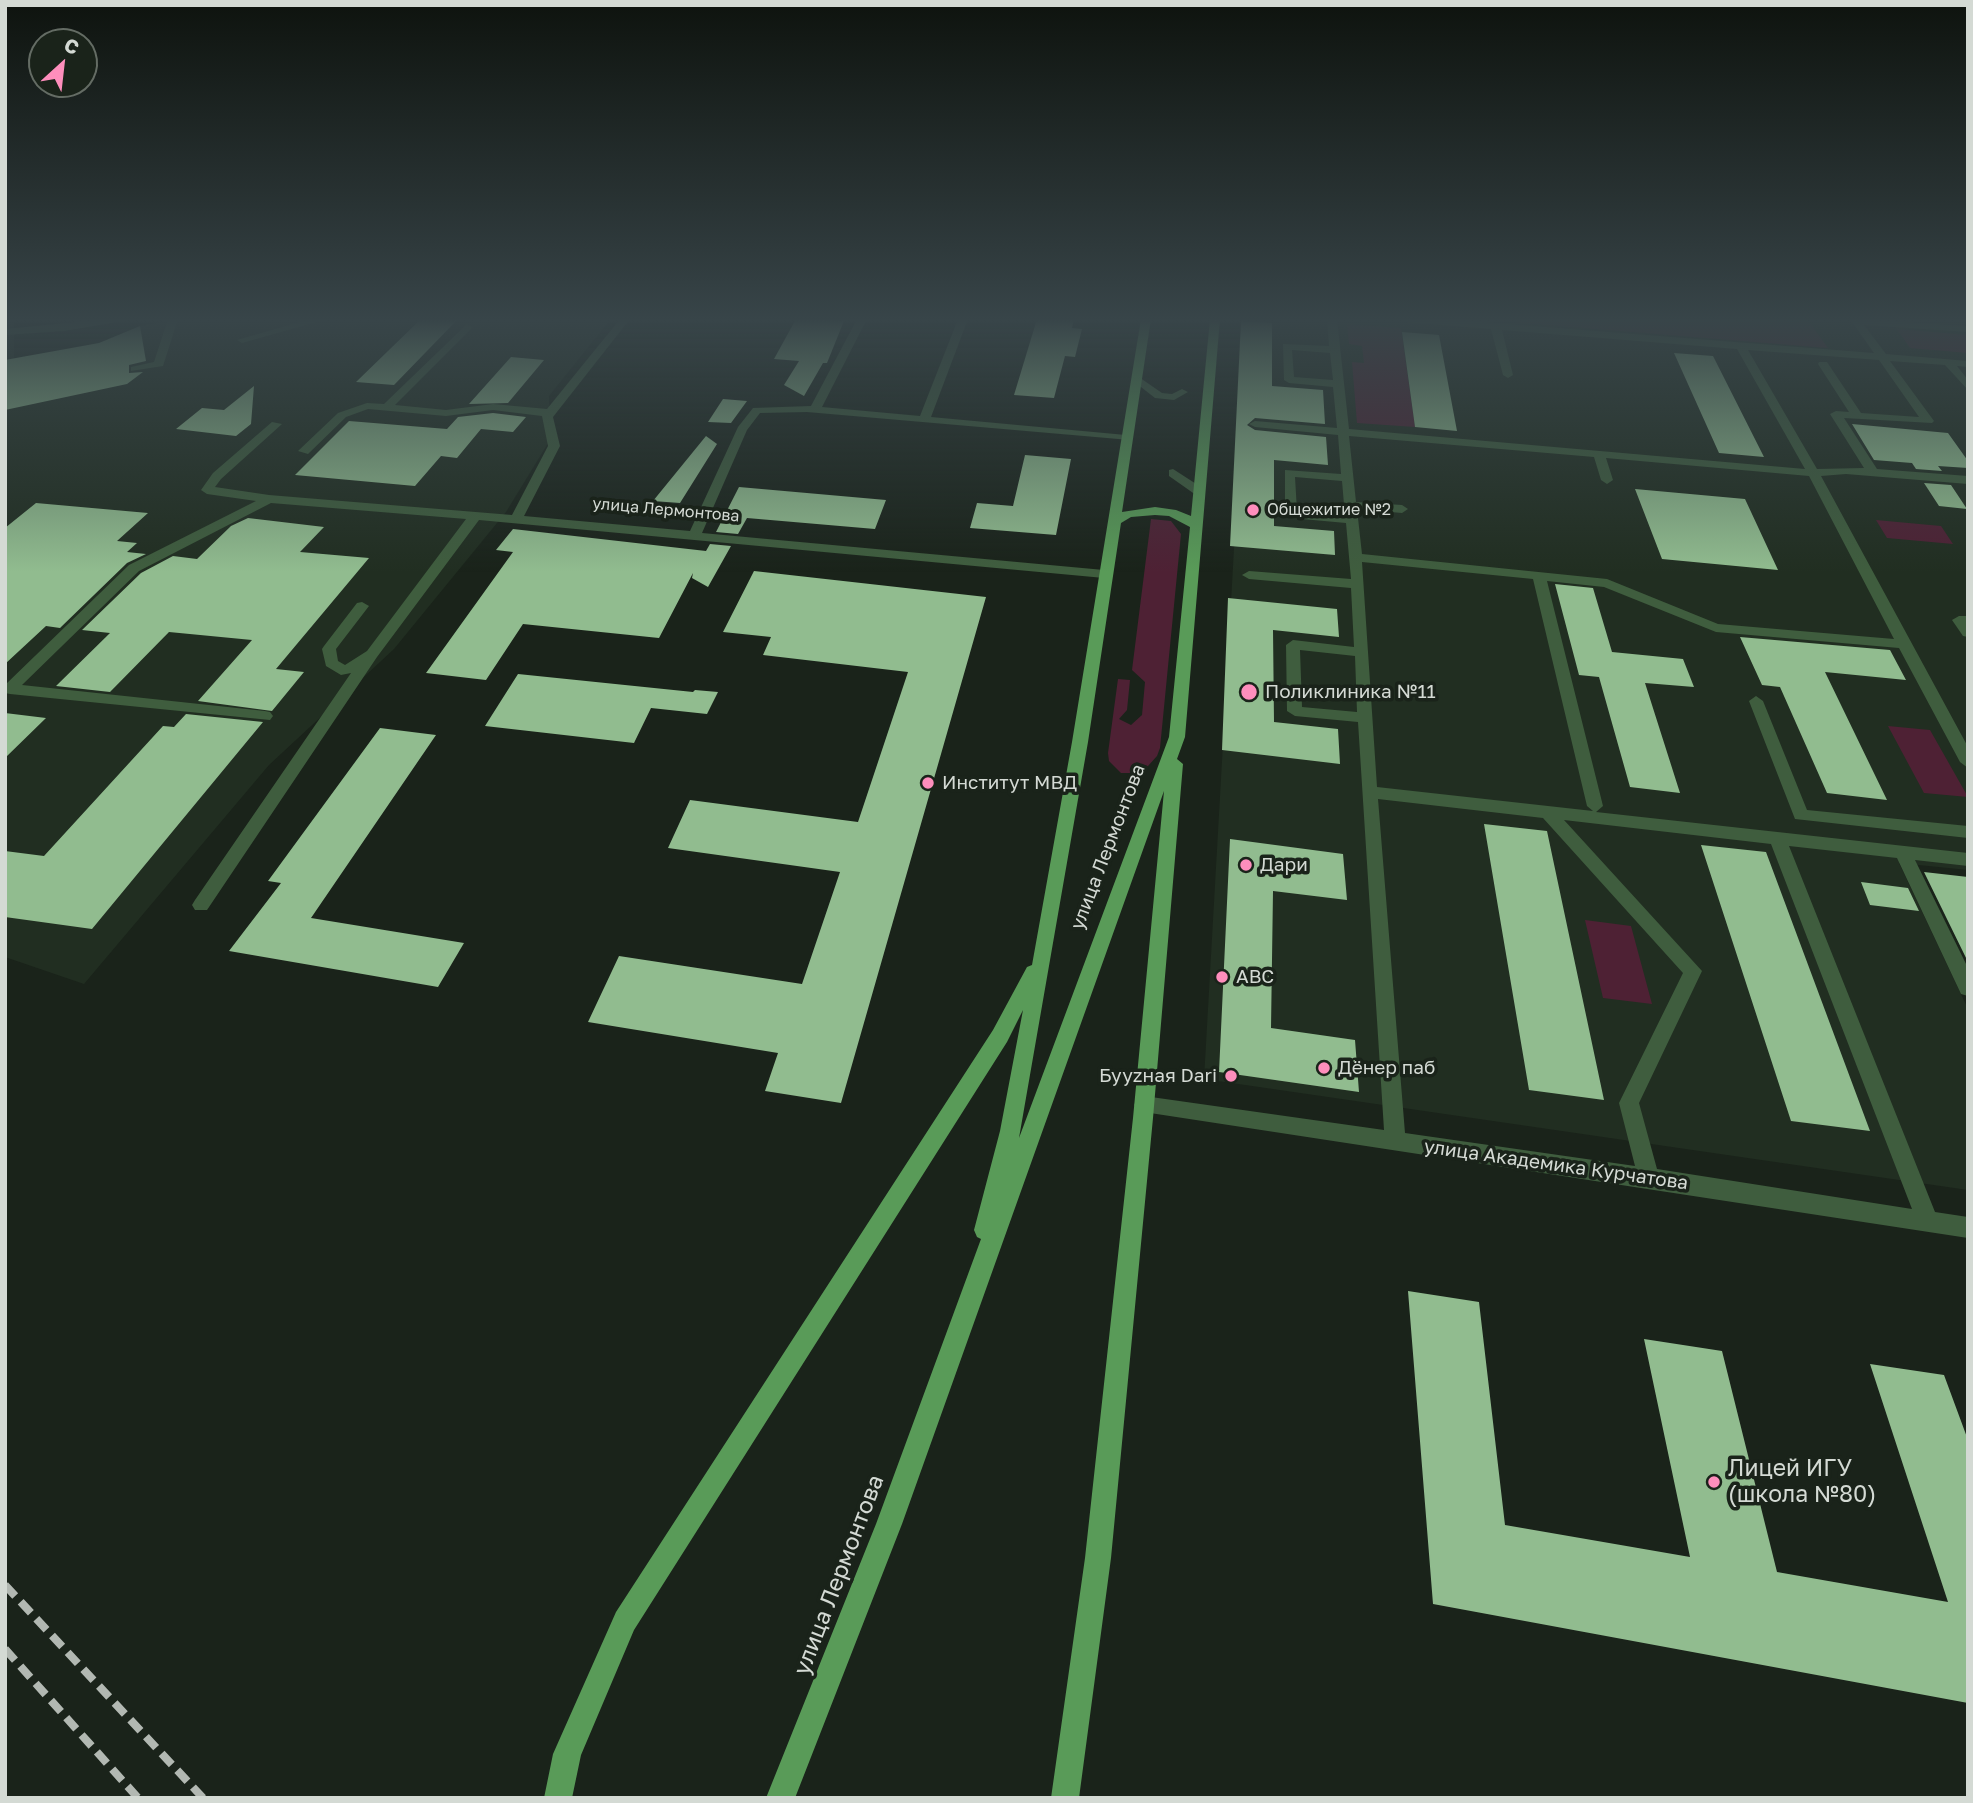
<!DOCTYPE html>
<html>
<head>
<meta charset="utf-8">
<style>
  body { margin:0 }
  #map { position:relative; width:1973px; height:1803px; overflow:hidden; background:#1a231a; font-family:"Golos Text",sans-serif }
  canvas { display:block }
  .frame { position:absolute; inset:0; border:7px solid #d4dad4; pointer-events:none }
  .north { position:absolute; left:28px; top:28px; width:70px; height:70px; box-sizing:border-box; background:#1a231a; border:2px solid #646c64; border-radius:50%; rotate:27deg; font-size:19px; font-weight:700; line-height:28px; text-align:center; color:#d4dad4 }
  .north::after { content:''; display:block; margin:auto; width:24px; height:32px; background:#fe8ebc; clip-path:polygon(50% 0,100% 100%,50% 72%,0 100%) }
</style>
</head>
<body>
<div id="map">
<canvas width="1973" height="1803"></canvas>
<div class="frame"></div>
<div class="north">С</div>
</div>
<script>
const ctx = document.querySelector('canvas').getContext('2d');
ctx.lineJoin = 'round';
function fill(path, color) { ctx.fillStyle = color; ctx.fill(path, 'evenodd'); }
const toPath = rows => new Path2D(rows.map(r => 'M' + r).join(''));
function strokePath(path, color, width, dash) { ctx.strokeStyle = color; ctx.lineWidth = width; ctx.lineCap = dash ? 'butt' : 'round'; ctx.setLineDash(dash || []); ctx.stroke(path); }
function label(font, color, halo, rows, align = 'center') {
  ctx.font = font + ' "Golos Text",sans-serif'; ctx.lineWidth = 7; ctx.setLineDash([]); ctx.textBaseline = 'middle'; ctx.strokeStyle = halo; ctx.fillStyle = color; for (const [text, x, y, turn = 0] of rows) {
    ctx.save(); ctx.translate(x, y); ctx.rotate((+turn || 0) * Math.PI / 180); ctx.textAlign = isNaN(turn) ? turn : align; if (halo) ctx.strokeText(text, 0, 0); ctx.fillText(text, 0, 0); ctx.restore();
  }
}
fill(toPath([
  [5,319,14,319,14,358,79,347,105,341,140,326,178,319,611,319,549,396,550,440,506,512,394,649,269,765,84,984,5,957],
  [1247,319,1968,319,1968,870,1899,863,1968,1009,1968,1190,1204,1079]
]), '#212e21');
fill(toPath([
  [1474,319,1807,319,1828,348],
  [1347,324,1401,328,1415,427,1357,423,1352,362,1364,363,1362,346,1349,344],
  [1897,329,1968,335,1968,353,1910,348],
  [1151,519,1171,521,1181,534,1160,748,1157,756,1148,766,1131,773,1121,773,1109,761,1108,753,1118,679,1130,680,1127,710,1119,719,1131,725,1142,715,1145,682,1132,670],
  [1876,520,1941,526,1953,544,1887,538],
  [1888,726,1930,730,1968,797,1924,793],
  [1585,920,1631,926,1652,1004,1603,998]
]), '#4e2134');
fill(toPath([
  [421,319,458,319,394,385,356,382],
  [796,319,844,321,827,363,823,363,804,396,784,385,799,361,774,359],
  [1037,319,1074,319,1072,328,1082,329,1075,357,1065,356,1054,398,1014,395],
  [1241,321,1272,323,1272,386,1323,390,1325,424,1255,418,1247,425,1255,430,1326,437,1328,465,1274,460,1274,526,1334,531,1335,555,1230,546],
  [140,326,146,361,129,365,129,373,143,372,127,384,5,410,5,360,99,343],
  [1402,332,1439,335,1457,431,1415,427],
  [1674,353,1713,356,1764,457,1719,453],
  [511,357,544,360,508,403,469,404],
  [254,386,251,424,236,436,176,429,202,408,224,410],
  [723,399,747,401,731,423,708,422],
  [493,413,526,417,513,432,481,429,457,458,441,456,415,486,295,475,349,421,447,429,458,417],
  [1852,424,1948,433,1968,461,1968,468,1938,466,1942,471,1916,469,1912,463,1874,460],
  [706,436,717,444,680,503,653,501],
  [1025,455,1071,459,1056,535,970,528,977,503,1013,506],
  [1924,483,1951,485,1967,509,1939,506],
  [739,487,886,500,875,529,747,518,738,534,716,532],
  [1635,489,1745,499,1778,570,1662,559],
  [36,503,148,513,117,541,137,543,127,552,146,554,127,563,60,628,46,626,5,664,5,528],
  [248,518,324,527,300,552,369,558,276,669,304,672,272,711,198,701,252,640,169,632,110,692,56,686,110,633,82,630,141,573,173,556,197,559,231,526],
  [513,529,706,551,710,544,731,546,708,587,692,578,693,573,659,638,523,624,486,680,426,673,513,552,496,550],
  [754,571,986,597,841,1103,765,1091,778,1053,588,1022,619,956,802,984,840,872,668,848,690,800,858,822,908,672,763,655,771,637,723,632],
  [1555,584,1593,588,1612,652,1683,659,1694,687,1645,683,1680,793,1630,787,1599,677,1579,675],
  [1228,598,1337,609,1339,637,1273,630,1274,722,1338,729,1340,764,1222,750],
  [1740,637,1890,650,1906,680,1825,672,1887,800,1827,793,1780,687,1762,685],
  [518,674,693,692,695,690,718,692,707,714,651,708,634,743,485,726],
  [5,713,46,718,5,758],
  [186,714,263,722,92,929,5,917,5,851,44,856,163,726,174,727],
  [380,728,436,735,311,918,464,943,438,987,229,951,281,883,268,881],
  [1484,824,1547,831,1604,1100,1529,1090],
  [1230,839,1343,854,1347,900,1273,891,1271,1028,1355,1040,1359,1092,1219,1072],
  [1701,845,1766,852,1870,1131,1791,1121],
  [1924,872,1968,877,1968,962],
  [1861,882,1908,888,1919,911,1870,905],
  [1408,1291,1479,1302,1505,1525,1690,1557,1644,1339,1722,1351,1777,1572,1948,1602,1870,1364,1944,1375,1968,1440,1968,1703,1433,1604]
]), '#91bc8f');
fill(toPath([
  [106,319,134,319,65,331,5,335,5,329,106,319],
  [168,319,178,319,163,366,131,371,131,367,154,362,168,319],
  [310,319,327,319,242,343,237,340,310,319],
  [620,319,630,319,553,417,560,446,524,516,690,531,738,427,753,408,811,406,857,319,867,319,822,407,920,416,958,319,968,319,931,417,1126,435,1130,436,1130,440,807,412,760,413,747,430,702,533,1104,570,1111,574,1104,578,479,520,377,657,207,910,195,910,192,905,195,900,351,673,341,675,326,666,322,649,324,646,357,603,362,602,369,606,336,649,338,661,345,665,367,651,466,519,271,503,139,571,22,685,265,711,270,712,273,716,270,720,10,694,5,693,5,685,129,565,256,501,207,494,201,490,213,473,272,422,282,424,221,479,215,487,269,495,512,515,548,446,542,416,493,410,446,416,368,409,346,417,308,454,298,451,338,413,367,403,384,404,467,324,472,327,471,329,395,405,446,410,493,404,547,409,620,319],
  [1327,319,1337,319,1349,429,1805,469,1737,349,1502,330,1513,375,1508,378,1503,375,1491,329,1404,322,1399,319,1444,319,1874,353,1850,319,1968,326,1968,332,1864,325,1886,354,1968,361,1968,367,1957,366,1968,380,1968,390,1945,365,1890,361,1934,421,1932,423,1844,418,1877,469,1968,476,1968,484,1846,474,1821,476,1968,747,1968,768,1960,762,1899,648,1716,632,1604,587,1547,581,1603,806,1596,812,1968,853,1968,866,1915,860,1968,968,1968,996,1961,994,1897,858,1789,846,1935,1212,1968,1217,1968,1238,1137,1111,1134,1105,1137,1099,1144,1096,1384,1130,1358,722,1295,716,1287,711,1286,645,1293,640,1354,647,1351,588,1249,579,1242,575,1249,571,1351,579,1346,523,1291,518,1285,514,1285,470,1341,474,1338,435,1255,427,1249,424,1255,421,1337,428,1333,387,1289,383,1284,380,1283,344,1329,346,1327,319],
  [1292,350,1330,353,1333,380,1294,377,1292,350],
  [1748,350,1879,360,1919,417,1861,413,1827,362,1819,362,1818,364,1849,412,1836,411,1830,414,1864,468,1817,469,1748,350],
  [1349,436,1594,457,1601,480,1607,484,1613,480,1606,458,1809,476,1894,639,1718,624,1607,579,1362,554,1357,509,1402,513,1408,509,1402,505,1356,502,1349,436],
  [1295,477,1342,481,1345,516,1297,511,1295,477],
  [1362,562,1533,579,1587,806,1593,811,1377,787,1362,562],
  [1300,650,1355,656,1357,712,1302,707,1300,650],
  [1378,799,1543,818,1683,973,1619,1103,1635,1166,1405,1133,1378,799],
  [1564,820,1771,844,1912,1209,1657,1169,1639,1103,1702,971,1564,820],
  [1136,375,1162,393,1172,394,1182,389,1188,392,1174,400,1155,398,1132,380,1132,376,1136,375],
  [1173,469,1204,489,1204,495,1196,495,1169,476,1169,470,1173,469],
  [1959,616,1968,616,1968,637,1963,636,1952,620,1959,616],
  [1756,696,1763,701,1807,810,1968,826,1968,838,1795,819,1749,701,1756,696]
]), '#3f5d3e');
fill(toPath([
  [1141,319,1151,319,1122,512,1155,507,1176,510,1191,516,1210,319,1220,319,1185,737,1177,759,1183,764,1153,1118,1111,1558,1079,1798,1051,1798,1085,1558,1133,1118,1164,791,902,1524,795,1798,766,1798,876,1524,981,1239,977,1237,974,1230,1000,1131,1023,1010,1007,1042,634,1630,581,1755,572,1798,544,1798,553,1754,616,1612,993,1030,1027,967,1032,965,1072,742,1141,319],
  [1155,515,1169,516,1190,527,1169,737,1019,1138,1088,742,1121,523,1131,517,1155,515]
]), '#599b58');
strokePath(toPath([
  [5,1585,203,1798],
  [5,1649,138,1798]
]), '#b2b8b2', 8, [15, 8]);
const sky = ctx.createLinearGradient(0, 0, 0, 572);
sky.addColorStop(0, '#0e130e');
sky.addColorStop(0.56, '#384549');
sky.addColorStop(1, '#38454900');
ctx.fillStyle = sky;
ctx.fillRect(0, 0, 1973, 572);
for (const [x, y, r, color] of [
  [1253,510,7,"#fe8ebc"],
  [1249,692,9,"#fe8ebc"],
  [928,783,7,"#fe8ebc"],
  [1246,865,7,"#fe8ebc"],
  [1222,977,7,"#fe8ebc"],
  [1324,1068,7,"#fe8ebc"],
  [1231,1076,7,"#fe8ebc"],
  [1714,1482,7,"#fe8ebc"]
]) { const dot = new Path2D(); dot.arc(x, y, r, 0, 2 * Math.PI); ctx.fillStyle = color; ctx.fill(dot); strokePath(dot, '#1a231a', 2.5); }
label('16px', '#d4dad4', '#1a231a', [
  ["улица Лермонтова",666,510,5]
]);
label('16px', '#d4dad4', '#1a231a', [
  ["Общежитие №2",1267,510]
], 'left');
label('19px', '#d4dad4', '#1a231a', [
  ["Поликлиника №11",1265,692],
  ["Институт МВД",942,783],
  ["Дари",1260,865],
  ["ABC",1236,977],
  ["Дёнер паб",1338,1068],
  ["Бууzная Dari",1217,1076,"right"]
], 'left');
label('19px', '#d4dad4', '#1a231a', [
  ["улица Лермонтова",1108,847,-69],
  ["улица Академика Курчатова",1556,1165,8]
]);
label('23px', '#d4dad4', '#1a231a', [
  ["Лицей ИГУ",1728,1469],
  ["(школа №80)",1728,1495]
], 'left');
label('23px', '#d4dad4', '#1a231a', [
  ["улица Лермонтова",839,1575,-69]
]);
</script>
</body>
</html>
